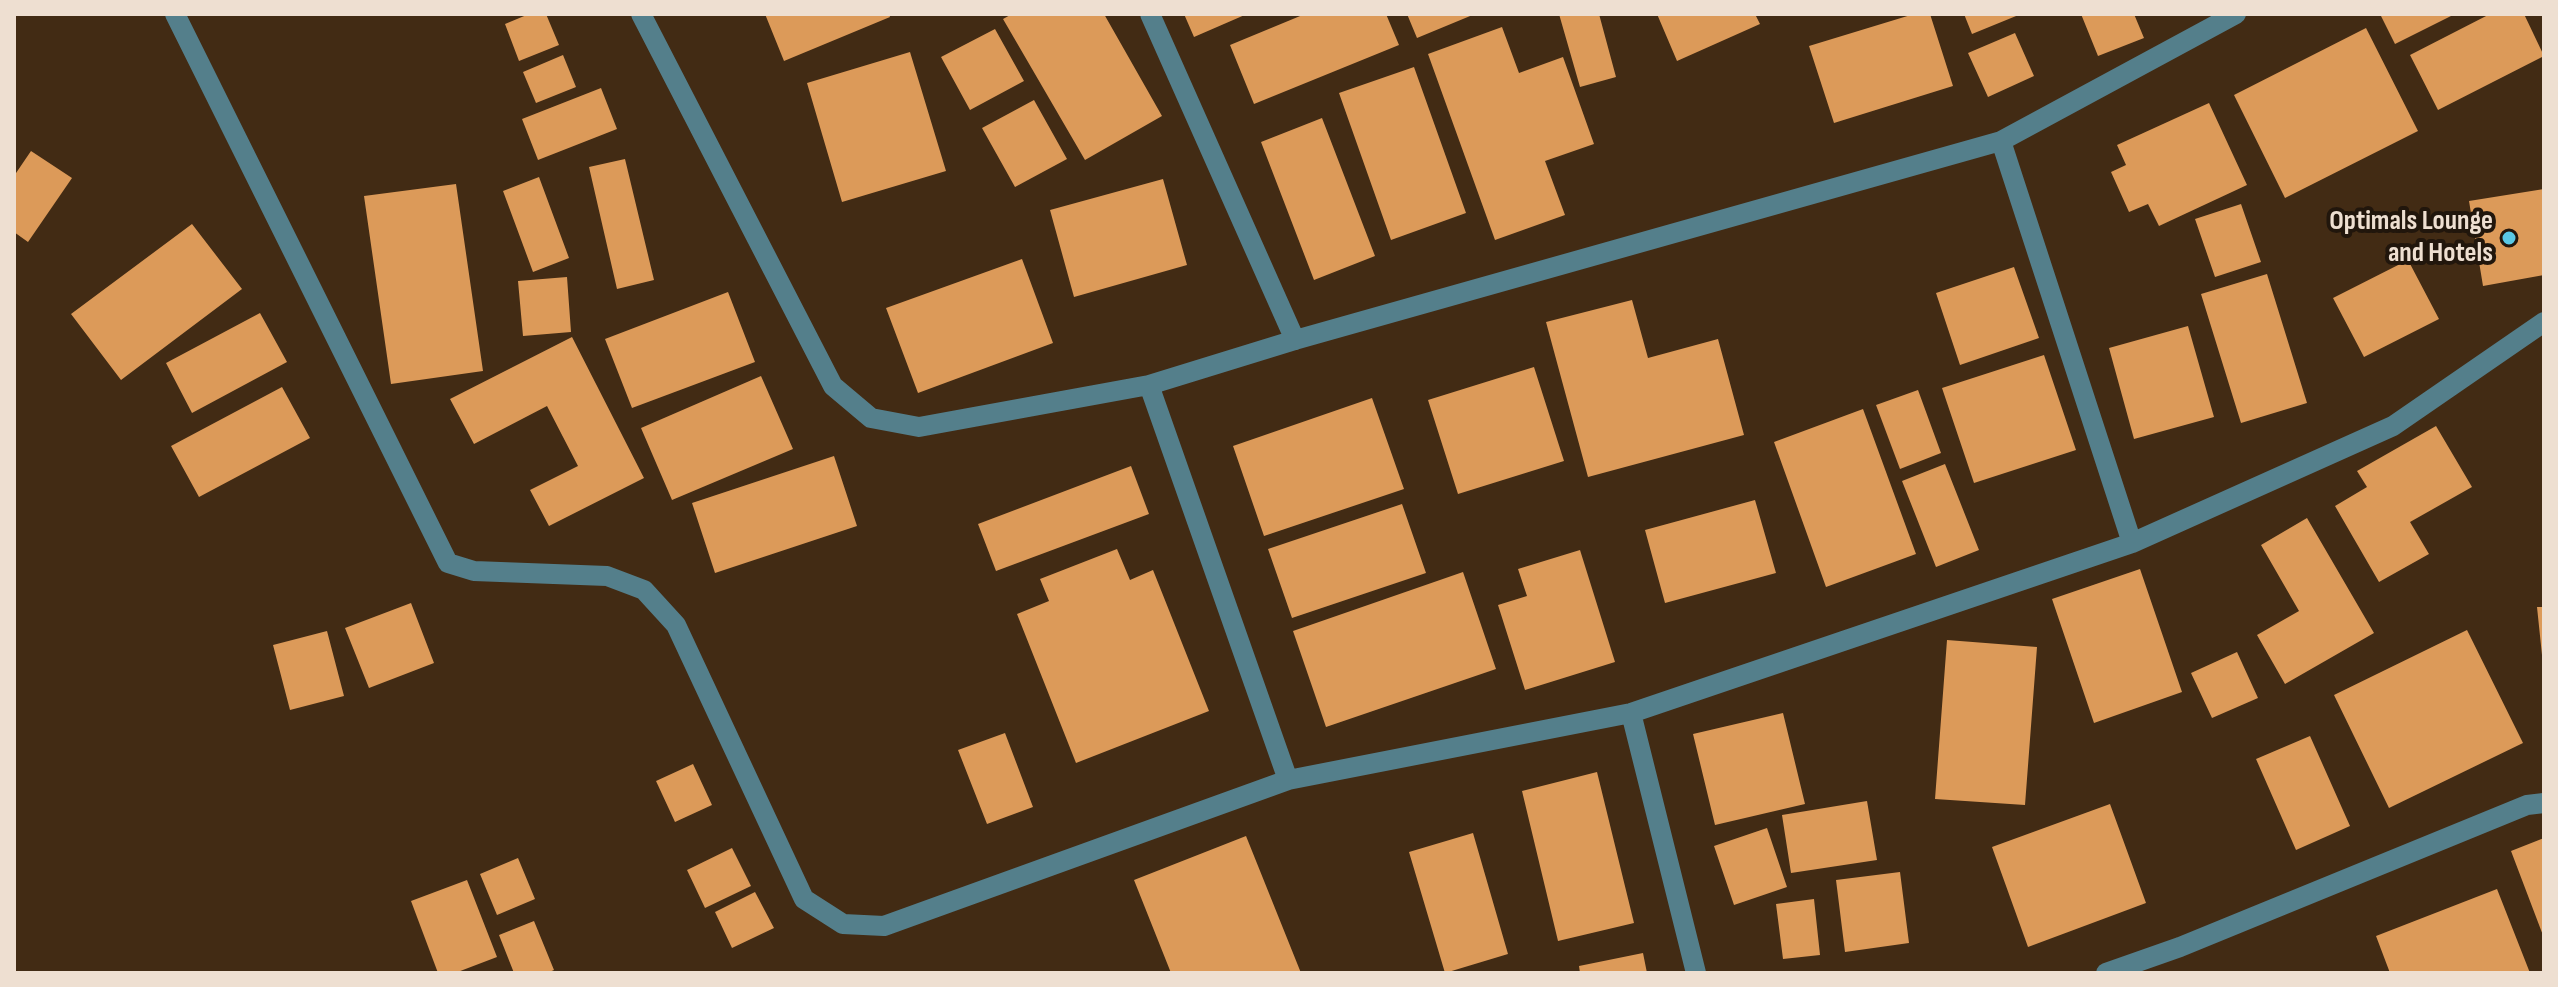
<!DOCTYPE html>
<html>
<head>
<meta charset="utf-8">
<style>
  body { margin:0 }
  #map { position:relative; width:2558px; height:987px; overflow:hidden; background:#422b14; font-family:"Sofia Sans Condensed",sans-serif }
  canvas { display:block }
  .frame { position:absolute; inset:0; border:16px solid #eedfd1; pointer-events:none }
</style>
</head>
<body>
<div id="map">
<canvas width="2558" height="987"></canvas>
<div class="frame"></div>
</div>
<script>
const ctx = document.querySelector('canvas').getContext('2d');
ctx.lineJoin = 'round';
function fill(path, color) { ctx.fillStyle = color; ctx.fill(path, 'evenodd'); }
const toPath = rows => new Path2D(rows.map(r => 'M' + r).join(''));
function strokePath(path, color, width, dash) { ctx.strokeStyle = color; ctx.lineWidth = width; ctx.lineCap = dash ? 'butt' : 'round'; ctx.setLineDash(dash || []); ctx.stroke(path); }
function label(font, color, halo, rows, align = 'center') {
  ctx.font = font + ' "Sofia Sans Condensed",sans-serif'; ctx.lineWidth = 8; ctx.setLineDash([]); ctx.textBaseline = 'middle'; ctx.strokeStyle = halo; ctx.fillStyle = color; for (const [text, x, y, turn = 0] of rows) {
    ctx.save(); ctx.translate(x, y); ctx.rotate((+turn || 0) * Math.PI / 180); ctx.textAlign = isNaN(turn) ? turn : align; if (halo) ctx.strokeText(text, 0, 0); ctx.fillText(text, 0, 0); ctx.restore();
  }
}
fill(toPath([
  [529,14,546,14,559,45,519,61,505,24],
  [765,14,889,14,890,17,784,61],
  [1012,14,1104,14,1162,116,1085,160,1003,19],
  [1184,14,1247,14,1194,37],
  [1305,14,1386,14,1399,45,1254,104,1230,45],
  [1407,14,1475,14,1417,38],
  [1559,14,1599,14,1616,77,1580,87],
  [1657,14,1755,14,1760,24,1677,61],
  [1914,14,1930,14,1953,86,1834,123,1809,46],
  [1964,14,2021,14,1972,34],
  [2081,14,2134,14,2144,38,2098,56],
  [2380,14,2455,14,2395,44],
  [2490,14,2524,14,2544,56,2438,110,2410,55],
  [1502,27,1519,73,1563,57,1594,144,1545,161,1565,215,1495,240,1428,54],
  [2366,28,2418,131,2285,198,2234,95],
  [995,29,1024,81,970,110,941,57],
  [2015,33,2034,76,1988,97,1968,53],
  [910,52,946,171,842,202,807,83],
  [563,55,576,87,536,103,523,72],
  [1414,67,1466,213,1391,240,1339,93],
  [601,88,617,129,538,160,522,119],
  [1034,100,1067,159,1015,187,982,128],
  [2209,103,2247,185,2159,226,2148,204,2129,212,2111,172,2126,165,2117,145],
  [1322,118,1375,256,1314,280,1261,142],
  [31,151,72,178,28,242,14,232,14,176],
  [625,159,654,280,617,289,589,167],
  [539,177,569,258,533,272,503,191],
  [1163,179,1187,265,1074,297,1050,210],
  [456,184,483,371,391,384,364,196],
  [2544,189,2544,275,2483,286,2469,201],
  [2241,204,2261,262,2215,277,2195,219],
  [192,224,242,289,121,380,71,314],
  [1022,259,1053,343,918,393,886,308],
  [2408,260,2439,319,2364,357,2333,298],
  [2014,267,2039,338,1960,365,1936,293],
  [2267,274,2307,403,2241,423,2201,294],
  [567,277,571,332,523,336,518,281],
  [728,292,755,362,632,408,605,339],
  [1632,300,1648,358,1718,339,1744,435,1588,477,1546,322],
  [260,313,287,362,192,413,166,363],
  [2188,326,2214,417,2134,439,2109,348],
  [572,337,644,478,549,526,530,490,578,466,547,406,474,444,450,399],
  [2044,355,2076,450,1974,483,1942,388],
  [1534,367,1564,461,1458,494,1428,400],
  [761,376,793,449,672,500,641,428],
  [282,387,310,438,199,497,171,446],
  [1918,390,1941,453,1900,469,1876,405],
  [1372,398,1404,489,1264,536,1233,446],
  [1863,409,1916,554,1826,587,1774,442],
  [2436,426,2472,487,2410,522,2429,554,2379,582,2335,506,2367,487,2357,471],
  [834,456,857,526,715,573,692,503],
  [1945,464,1979,550,1936,567,1902,481],
  [1131,466,1149,514,996,571,978,524],
  [1755,500,1776,573,1665,603,1645,530],
  [1402,504,1426,573,1292,618,1268,549],
  [2307,518,2374,633,2285,684,2257,635,2299,611,2261,545],
  [1117,549,1130,580,1153,570,1209,711,1076,763,1017,614,1049,601,1040,579],
  [1580,550,1615,662,1525,690,1498,605,1527,596,1518,569],
  [2140,569,2182,692,2094,723,2052,599],
  [1463,572,1496,669,1326,727,1293,631],
  [411,603,434,663,369,688,345,628],
  [2537,607,2544,607,2544,655,2542,655],
  [2467,630,2523,743,2389,808,2334,695],
  [327,631,344,696,290,710,273,645],
  [1947,640,2037,647,2025,805,1935,799],
  [2237,652,2258,698,2212,718,2191,673],
  [1783,713,1805,804,1715,825,1693,734],
  [1005,733,1033,807,987,824,958,750],
  [2310,736,2350,826,2296,850,2256,759],
  [693,764,712,805,675,822,656,781],
  [1597,772,1634,923,1558,941,1522,791],
  [1867,801,1877,860,1791,873,1782,815],
  [2110,804,2146,903,2028,947,1992,847],
  [1767,828,1787,887,1734,905,1714,846],
  [1473,833,1508,954,1445,973,1409,852],
  [1246,836,1301,973,1171,973,1134,880],
  [2544,838,2544,938,2511,851],
  [732,848,751,886,705,908,687,870],
  [518,858,535,899,497,915,480,874],
  [1900,872,1909,943,1845,952,1836,880],
  [467,880,497,957,455,973,438,973,411,901],
  [2497,889,2530,973,2390,973,2376,936],
  [755,892,774,928,732,948,715,912],
  [1814,899,1820,955,1783,959,1776,904],
  [534,921,554,970,547,973,514,973,499,935],
  [1643,953,1647,973,1580,973,1579,966]
]), '#dc9a59');
strokePath(toPath([
  [175,14,448,563,474,571,607,576,644,590,676,625,804,899,843,924,884,926,1288,780,1631,713,2132,543,2393,426,2544,322],
  [641,14,833,386,871,418,919,427,1149,385,1295,340,2001,141,2236,14],
  [1150,14,1295,340],
  [2001,141,2132,543],
  [1149,385,1288,780],
  [1631,713,1696,973],
  [2106,973,2180,947,2527,805,2544,803]
]), '#547f8b', 20);
for (const [x, y, r, color] of [
  [2509,238,8,"#5ac8e5"]
]) { const dot = new Path2D(); dot.arc(x, y, r, 0, 2 * Math.PI); ctx.fillStyle = color; ctx.fill(dot); strokePath(dot, '#21160c', 3); }
label('bold 28px', '#eedfd1', '#21160c', [
  ["Optimals Lounge",2493,222],
  ["and Hotels",2493,254]
], 'right');
</script>
</body>
</html>
